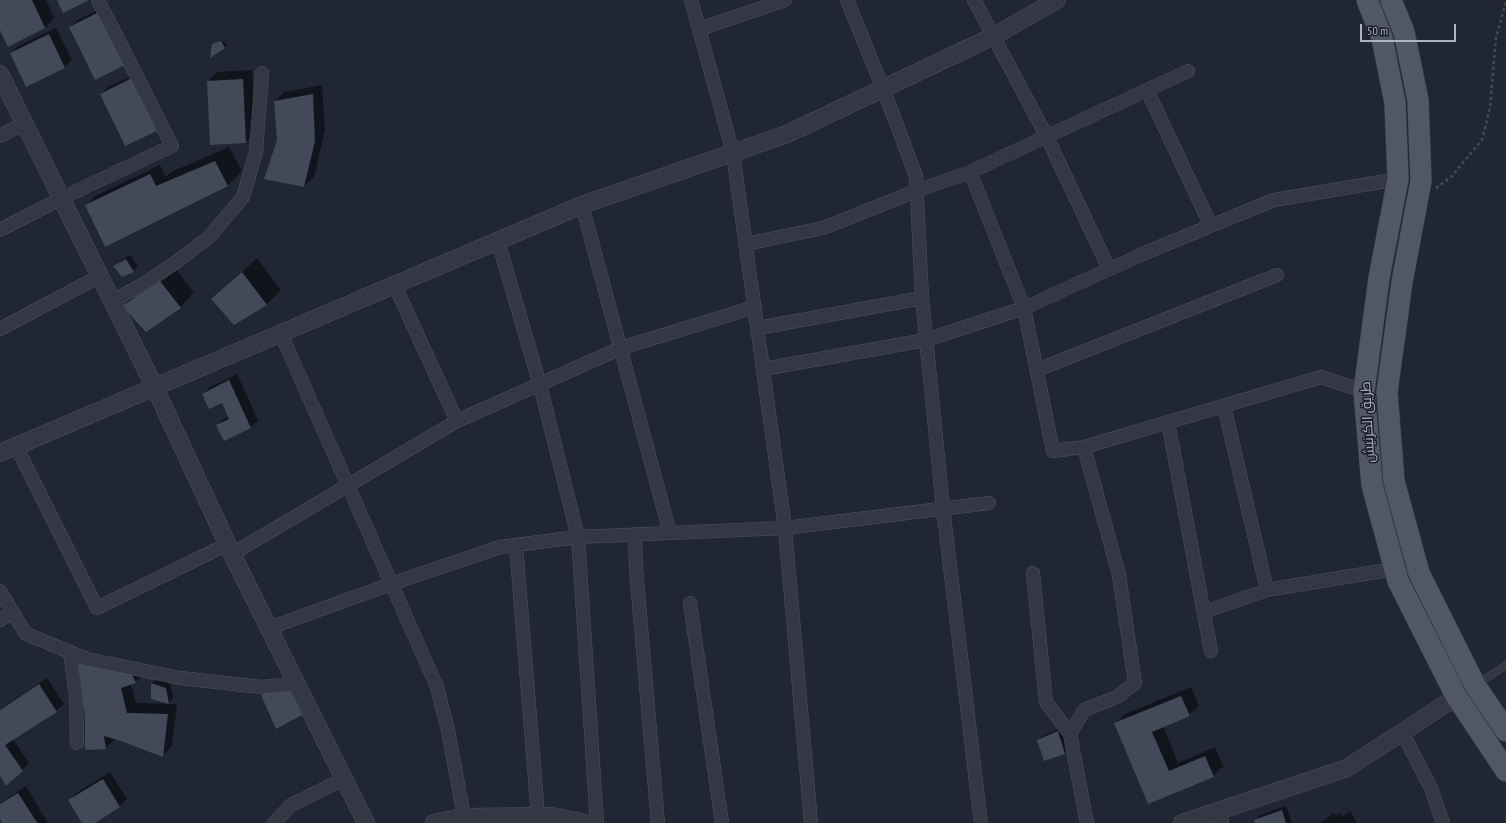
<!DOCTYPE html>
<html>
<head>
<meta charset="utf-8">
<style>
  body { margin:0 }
  #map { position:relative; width:1506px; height:823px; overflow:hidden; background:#202634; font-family:"PT Sans Narrow",sans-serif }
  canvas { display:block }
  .scale { position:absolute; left:1360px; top:24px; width:96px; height:18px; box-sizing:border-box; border:2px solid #aeb3c2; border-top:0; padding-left:5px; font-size:12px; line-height:14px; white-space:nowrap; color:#aeb3c2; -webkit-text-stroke:3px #191e29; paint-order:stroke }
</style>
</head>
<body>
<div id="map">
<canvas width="1506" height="823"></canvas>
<div class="scale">50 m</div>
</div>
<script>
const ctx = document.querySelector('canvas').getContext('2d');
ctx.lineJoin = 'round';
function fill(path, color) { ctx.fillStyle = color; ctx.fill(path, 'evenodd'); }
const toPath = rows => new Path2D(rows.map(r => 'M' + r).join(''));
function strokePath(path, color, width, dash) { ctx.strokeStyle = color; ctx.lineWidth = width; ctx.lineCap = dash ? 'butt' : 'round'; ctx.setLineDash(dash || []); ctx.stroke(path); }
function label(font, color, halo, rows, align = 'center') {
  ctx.font = font + ' "PT Sans Narrow",Cairo,sans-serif'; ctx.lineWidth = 3; ctx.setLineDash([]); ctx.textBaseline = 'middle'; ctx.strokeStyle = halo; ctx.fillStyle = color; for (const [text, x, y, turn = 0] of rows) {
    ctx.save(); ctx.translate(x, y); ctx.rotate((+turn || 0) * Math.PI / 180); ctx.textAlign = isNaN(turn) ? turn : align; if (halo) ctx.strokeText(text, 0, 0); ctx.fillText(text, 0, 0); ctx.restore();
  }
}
fill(toPath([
  [0,0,46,0,54,18,45,28,0,28],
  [106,6,131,57,70,27,77,20],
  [56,28,72,60,65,67,27,86,11,53,18,46],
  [224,41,227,46,225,48,213,45],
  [252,70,255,133,245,142,208,81,217,72],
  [139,72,157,130,126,145,101,94,108,87],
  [322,85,325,130,314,177,304,186,278,140,275,101,285,92],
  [229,147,242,171,228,185,170,214,86,206,95,196,160,165,166,177,171,172],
  [130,255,138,266,133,271,115,266,119,262],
  [257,258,281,290,267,304,235,324,212,299],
  [175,268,194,293,180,307,123,306,137,292],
  [237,374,258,420,251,427,224,439,217,425,225,418,229,416,222,401,203,394,210,387],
  [88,654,145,673,136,682,131,684,136,703,177,704,172,746,162,756,116,738,106,748,86,715,78,663],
  [47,678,64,704,56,711,13,739,29,763,22,770,0,774,0,709],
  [157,679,170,683,173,698,169,703,152,698,152,683],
  [1191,687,1199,706,1189,715,1163,726,1178,763,1215,747,1223,766,1213,776,1148,803,1115,724,1125,714],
  [1063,727,1069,748,1065,753,1045,759,1038,740,1043,736],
  [110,772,127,799,120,806,93,823,83,823,69,801,76,793],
  [26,786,48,823,4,823,0,818,0,803],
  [1286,806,1292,823,1256,823,1255,820,1260,815],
  [1350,811,1357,823,1320,823,1334,813,1336,816,1340,813,1342,817]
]), '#0007');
fill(toPath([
  [0,0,32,0,45,28,8,47,0,30],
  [57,0,89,0,63,13],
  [99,12,125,65,95,80,69,27],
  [49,34,65,68,26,87,10,53],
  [221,41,225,48,210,58,212,44],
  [132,78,157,131,125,146,100,94],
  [243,79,246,143,210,145,207,81],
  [313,94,315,141,304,187,264,179,277,140,274,101],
  [215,161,228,186,105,247,85,205,150,174,156,186],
  [126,259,134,272,122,277,113,266],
  [242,272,267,305,234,325,211,299],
  [160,281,181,308,146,332,122,306],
  [229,380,251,428,224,441,216,425,229,419,222,403,209,409,202,394],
  [77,663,132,674,136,683,121,688,127,713,168,714,163,757,118,740,104,736,106,749,85,750,85,715],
  [151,683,166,688,169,704,151,699],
  [39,684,57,712,5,745,23,771,6,786,0,776,0,710],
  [294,684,306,713,276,729,261,695],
  [1181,696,1190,716,1152,732,1169,771,1205,756,1214,777,1148,804,1114,723],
  [1058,731,1065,754,1044,761,1037,740],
  [103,779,120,807,95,823,82,823,68,800],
  [18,793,36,821,38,823,2,823,0,819,0,804],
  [1282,810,1286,823,1255,823,1254,820]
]), '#424959');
const service = toPath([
  [1476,685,1506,665]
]);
const minor = toPath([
  [691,0,733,153,785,528,811,823],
  [847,0,883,88,916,176,922,298,943,508,981,823],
  [974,0,1047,137,1109,269],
  [699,29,785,0],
  [1147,90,1211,226],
  [0,136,25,123],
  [970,172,1024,308,1053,451,1084,447,1321,377,1364,391],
  [582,205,670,533],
  [0,230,62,198,172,146,98,0],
  [498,241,540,385,578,537,597,823],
  [746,244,823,228,916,191,970,172,1188,71],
  [395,286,457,421],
  [112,301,144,284,179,260,209,237,243,197,256,152,262,73],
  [758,328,922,298],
  [0,329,100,276],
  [281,334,437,687,448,730,464,817],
  [763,369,926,340,1024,308,1147,252,1274,200,1398,179],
  [1037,370,1277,275],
  [1224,406,1267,590],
  [1168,422,1211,651],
  [16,446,97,608,228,544],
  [635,534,636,569,658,823],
  [516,545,538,816],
  [232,554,457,421,621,348,755,307],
  [1033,573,1046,702,1070,734,1087,823],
  [0,591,26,634,87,659,180,678,261,687,297,684],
  [690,603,722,823],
  [1204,612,1267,590,1394,569],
  [0,620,13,612],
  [269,628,391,584,500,547,578,537,785,528,989,503],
  [70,652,76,696,77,743],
  [1402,732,1431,788,1443,823],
  [1070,734,1084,710,1117,697,1135,683,1119,575,1084,447],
  [1219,811,1222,823],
  [274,823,291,805,344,779]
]);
const tertiary = toPath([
  [0,74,155,388,232,554,366,823],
  [0,453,582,205,787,134,994,36,1057,0],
  [434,823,464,817,551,816,585,823],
  [1182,823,1347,768,1475,685]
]);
const primary = toPath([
  [1367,0,1382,38,1395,103,1398,179,1379,278,1364,391,1372,485,1398,581,1456,696,1506,771],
  [1391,0,1404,32,1418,100,1421,181,1402,282,1387,392,1394,481,1419,573,1475,685,1506,731]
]);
strokePath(service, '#4e5360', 8);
strokePath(minor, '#4e5360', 14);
strokePath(tertiary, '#4e5360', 18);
strokePath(primary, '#3d424e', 22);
strokePath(toPath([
  [1436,188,1451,177,1482,140,1490,107,1496,38,1506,2]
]), '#404e53', 2.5, [3, 3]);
strokePath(service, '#343845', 7);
strokePath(minor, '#343845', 13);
strokePath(tertiary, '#343845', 17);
strokePath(primary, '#515765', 21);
label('14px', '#aeb3c2', '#191e29', [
  ["طريق الكرنيش",1368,422,-93]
]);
</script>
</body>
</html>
